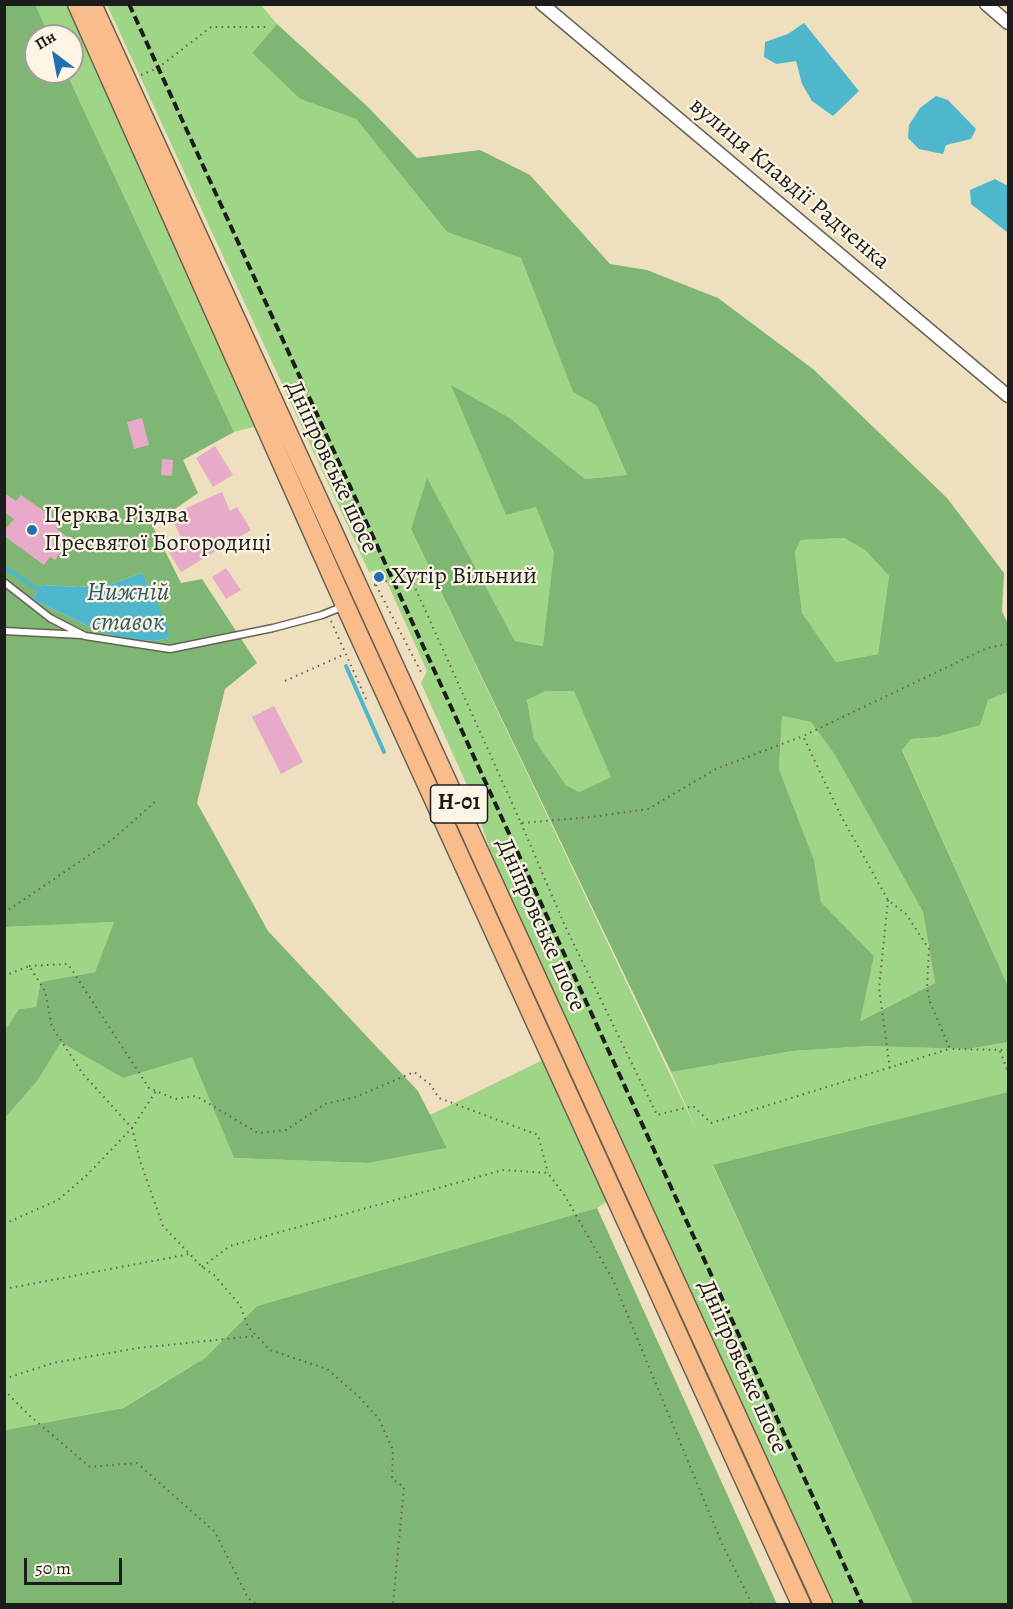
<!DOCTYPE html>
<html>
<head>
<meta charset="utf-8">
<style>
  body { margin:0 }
  #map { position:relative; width:1013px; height:1609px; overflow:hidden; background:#eee0be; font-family:Alegreya,serif }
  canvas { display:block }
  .frame { position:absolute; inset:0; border:6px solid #1c1c1c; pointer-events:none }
  .north { position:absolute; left:24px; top:24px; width:60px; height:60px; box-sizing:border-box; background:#fcf5e5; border:2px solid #a29e95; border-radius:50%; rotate:328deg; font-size:16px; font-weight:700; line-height:24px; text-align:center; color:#1c1c1c }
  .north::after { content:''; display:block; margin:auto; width:21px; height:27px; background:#1f6fb2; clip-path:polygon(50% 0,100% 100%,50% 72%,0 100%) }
  .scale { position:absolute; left:24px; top:1558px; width:98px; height:27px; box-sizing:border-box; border:3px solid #1c1c1c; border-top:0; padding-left:8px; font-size:18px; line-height:21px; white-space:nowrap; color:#1c1c1c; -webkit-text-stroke:4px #fcf5e5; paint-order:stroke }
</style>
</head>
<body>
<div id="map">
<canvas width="1013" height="1609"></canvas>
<div class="frame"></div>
<div class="north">Пн</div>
<div class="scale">50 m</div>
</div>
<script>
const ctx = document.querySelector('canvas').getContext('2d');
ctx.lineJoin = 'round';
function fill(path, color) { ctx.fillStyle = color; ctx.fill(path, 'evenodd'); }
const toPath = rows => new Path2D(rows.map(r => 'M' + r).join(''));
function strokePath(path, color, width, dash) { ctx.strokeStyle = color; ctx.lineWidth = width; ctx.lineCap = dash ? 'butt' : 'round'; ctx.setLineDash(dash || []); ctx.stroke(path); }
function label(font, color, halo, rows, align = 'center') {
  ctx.font = font + ' Alegreya,serif'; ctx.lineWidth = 4.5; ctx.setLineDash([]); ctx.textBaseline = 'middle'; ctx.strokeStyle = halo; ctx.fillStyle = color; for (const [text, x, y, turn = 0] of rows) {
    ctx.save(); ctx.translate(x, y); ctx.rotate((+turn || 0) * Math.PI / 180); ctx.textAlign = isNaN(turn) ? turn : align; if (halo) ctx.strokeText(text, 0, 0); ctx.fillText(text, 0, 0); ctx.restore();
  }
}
fill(toPath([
  [35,5,77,5,264,424,234,432,66,72,72,72,72,36,49,36],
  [107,5,261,5,277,24,252,53,300,99,356,119,447,232,521,258,573,392,597,406,627,475,585,479,511,419,484,462,506,514,536,507,554,553,544,646,515,641,427,479,411,529,696,1129,671,1072,793,1051,868,1046,968,1049,1008,1042,1008,1092,713,1166,913,1604,823,1604,522,943,471,794,421,683,427,671,381,569,369,572],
  [844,538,865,550,889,576,878,654,836,662,802,613,795,552,801,540],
  [574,690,612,777,579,792,566,785,534,739,527,700,546,691],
  [1008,692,1008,986,902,749,911,739,937,737,988,700],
  [782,716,811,722,835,755,923,912,935,983,859,1021,874,956,821,902,814,860,779,769],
  [114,922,95,972,42,982,36,1007,19,1009,5,1030,5,927],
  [61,1041,123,1078,192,1056,234,1158,368,1163,447,1148,430,1115,551,1056,615,1196,597,1208,257,1306,205,1358,122,1408,5,1430,5,1118,38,1080]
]), '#9fd586');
fill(toPath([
  [35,4,49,36,36,36,36,72,66,72,234,432,183,460,198,493,152,525,181,583,202,579,257,663,225,689,197,803,268,931,418,1091,447,1148,368,1163,234,1158,192,1057,123,1078,61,1042,38,1080,5,1118,5,1030,19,1009,36,1007,41,982,95,972,114,922,5,927,4,5],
  [142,573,169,638,155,641,126,639,100,632,32,599,42,585,79,587,111,584],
  [277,24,368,107,417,158,480,150,530,175,610,264,647,270,718,298,813,369,947,498,1004,573,1002,611,1008,624,1008,692,988,700,980,725,937,737,911,739,902,750,1008,986,1008,1042,968,1049,868,1046,793,1051,671,1072,411,529,427,478,515,641,543,646,554,553,536,507,506,515,451,385,511,419,585,479,627,475,597,406,573,392,521,258,447,232,356,119,300,99,252,53],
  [844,538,865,550,889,576,878,654,836,662,802,613,795,552,801,540],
  [546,691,574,691,611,777,579,792,566,785,534,739,527,700],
  [782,716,811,722,835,755,923,912,935,983,860,1021,874,956,821,902,814,860,779,769],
  [1008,1092,1008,1604,913,1604,713,1165],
  [597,1208,777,1604,5,1604,5,1430,123,1408,205,1358,257,1306]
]), '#7fb673');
fill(toPath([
  [804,23,859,91,833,116,812,101,802,84,796,61,776,64,764,57,765,42,788,34],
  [936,96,948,100,976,129,971,139,946,145,943,154,919,149,908,138,909,125,920,108],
  [995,179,1008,186,1008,233,971,204,970,190],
  [142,573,166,621,169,638,155,641,126,639,100,632,32,599,42,585,79,587,111,584]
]), '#4fb7cc');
strokePath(toPath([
  [4,567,39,590],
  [346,666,384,752]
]), '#4fb7cc', 4);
fill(toPath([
  [142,418,149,445,134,449,127,422],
  [215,446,233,475,213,487,196,458],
  [162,459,173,460,172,476,161,475],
  [222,492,230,511,237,507,251,530,181,572,167,549,182,540,171,515],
  [4,493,16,501,21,495,61,523,57,529,70,539,55,560,50,557,44,565,4,536,4,531,14,519,4,512],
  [226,568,241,590,226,599,212,577],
  [274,706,303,762,281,774,252,717]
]), '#e7abc9');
const service = toPath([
  [4,582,50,618,85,636,170,649,273,628,322,615,344,606],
  [4,631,82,635]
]);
const minor = toPath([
  [542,4,1008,396],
  [986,4,1008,23]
]);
const primary = toPath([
  [77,4,345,605,801,1604],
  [92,4,823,1604]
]);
strokePath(service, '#666155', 9);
strokePath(minor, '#666155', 15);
strokePath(primary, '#666155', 21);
strokePath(toPath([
  [141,75,158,68,211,27,266,27,268,29],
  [374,585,401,577,413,583,521,823,592,817,648,809,716,769,803,736],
  [376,585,421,672],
  [331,621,366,699],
  [1008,644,987,648,803,736,841,816,888,900,906,914,929,949,927,988,930,1002,950,1049,1008,1050],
  [285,681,345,654],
  [521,823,565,926,657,1115,693,1106,711,1123,949,1049],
  [888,900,879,988,890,1069],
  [4,913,113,839,156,801],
  [29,966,68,964,149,1088,175,1099,196,1096,258,1133,286,1130,325,1104,356,1097,414,1072,430,1084,439,1098,538,1135,548,1173],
  [4,976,29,966,45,991,52,1027,83,1074,132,1128,140,1161,163,1226,202,1267,214,1275,240,1305,248,1327,270,1350,327,1369,359,1397,379,1419,393,1450,392,1479,404,1487,393,1604],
  [1000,1051,1008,1072],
  [4,1224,58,1200,87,1175,132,1128,156,1091],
  [202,1267,230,1246,503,1170,548,1173,565,1196,613,1280,723,1546,752,1604],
  [4,1289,190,1254],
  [4,1379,53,1363,138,1348,255,1336],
  [4,1390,30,1416,90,1467,137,1463,215,1532,248,1598,256,1604]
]), '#666155', 2, [1.5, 4.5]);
strokePath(service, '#fff', 6);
strokePath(minor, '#fff', 12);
strokePath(primary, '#f9bc8a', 18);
strokePath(toPath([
  [129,4,862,1604]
]), '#1c1c1c', 4, [9, 4.5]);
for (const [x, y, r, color] of [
  [32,530,6,"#1f6fb2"],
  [379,577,6,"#1f6fb2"]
]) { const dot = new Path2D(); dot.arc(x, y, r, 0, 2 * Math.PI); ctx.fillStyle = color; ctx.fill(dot); strokePath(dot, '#fcf5e5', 2); }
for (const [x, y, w] of [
  [459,804,57]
]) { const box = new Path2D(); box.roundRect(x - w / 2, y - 19, w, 38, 4.5); ctx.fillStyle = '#fcf5e5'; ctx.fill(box); strokePath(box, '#1c1c1c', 1.5); }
label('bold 22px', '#1c1c1c', null, [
  ["Н-01",459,804]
]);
label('24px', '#1c1c1c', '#fcf5e5', [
  ["вулиця Клавдії Радченка",789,184,40],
  ["Дніпровське шосе",331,467,65],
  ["Дніпровське шосе",540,925,66],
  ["Дніпровське шосе",742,1367,66]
]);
label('24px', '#1c1c1c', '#fcf5e5', [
  ["Церква Різдва",44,516],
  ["Пресвятої Богородиці",44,544],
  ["Хутір Вільний",391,577]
], 'left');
label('italic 26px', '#305a62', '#fcf5e5', [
  ["Нижній",128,594],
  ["ставок",128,624]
]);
</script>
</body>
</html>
